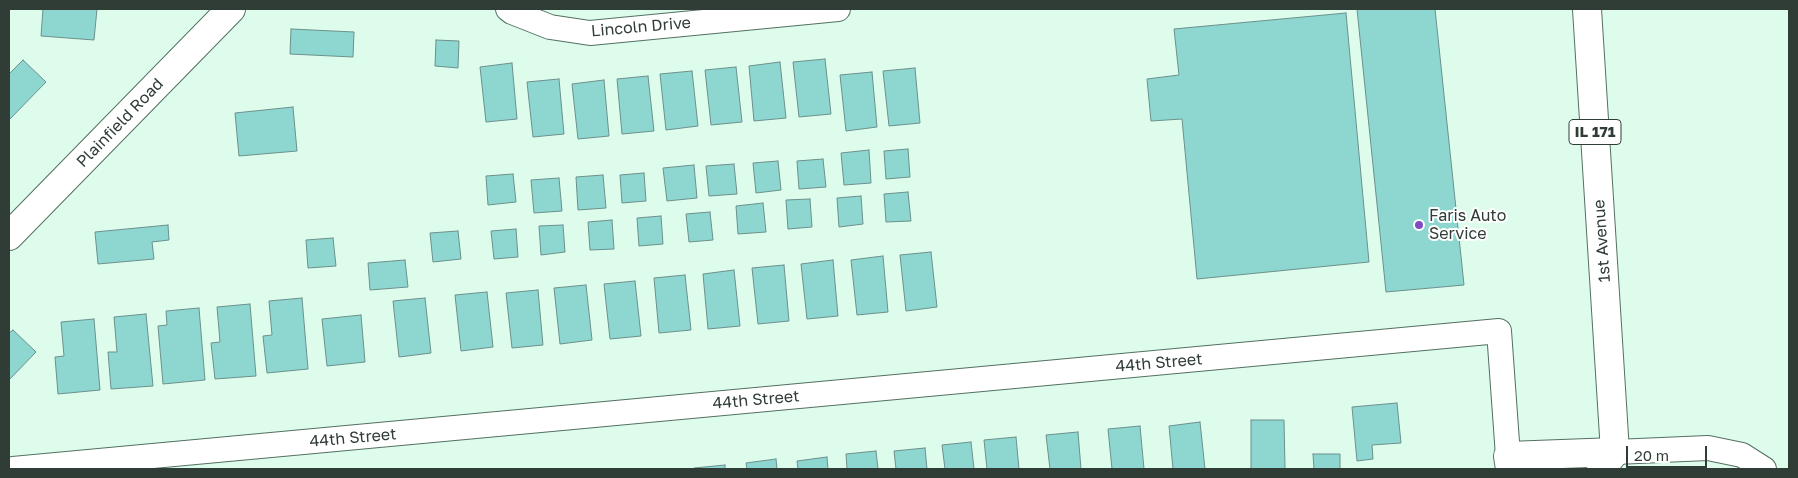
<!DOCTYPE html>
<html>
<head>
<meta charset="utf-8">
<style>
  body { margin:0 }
  #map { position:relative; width:1798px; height:478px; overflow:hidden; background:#ddfceb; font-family:"Golos Text",sans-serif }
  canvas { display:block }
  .frame { position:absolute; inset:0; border:10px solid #303c36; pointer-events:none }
  .scale { position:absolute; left:1626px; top:446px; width:81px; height:22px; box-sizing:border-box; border:2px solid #303c36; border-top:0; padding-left:6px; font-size:15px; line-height:18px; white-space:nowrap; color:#303c36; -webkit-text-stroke:4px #fff; paint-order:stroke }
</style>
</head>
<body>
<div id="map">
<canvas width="1798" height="478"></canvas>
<div class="frame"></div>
<div class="scale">20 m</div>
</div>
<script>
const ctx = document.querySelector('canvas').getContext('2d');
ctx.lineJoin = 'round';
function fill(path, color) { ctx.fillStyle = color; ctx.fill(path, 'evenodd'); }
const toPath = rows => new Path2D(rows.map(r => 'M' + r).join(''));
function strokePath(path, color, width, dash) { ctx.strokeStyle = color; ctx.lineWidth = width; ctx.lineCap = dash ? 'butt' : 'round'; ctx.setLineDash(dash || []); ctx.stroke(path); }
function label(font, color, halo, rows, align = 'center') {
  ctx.font = font + ' "Golos Text",sans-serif'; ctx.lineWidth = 4; ctx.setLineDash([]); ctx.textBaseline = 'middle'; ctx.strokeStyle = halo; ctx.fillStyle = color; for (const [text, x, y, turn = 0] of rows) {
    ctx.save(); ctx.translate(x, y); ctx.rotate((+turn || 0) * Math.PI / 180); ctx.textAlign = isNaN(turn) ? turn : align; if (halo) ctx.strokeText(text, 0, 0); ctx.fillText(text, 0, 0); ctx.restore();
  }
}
const building = toPath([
  [43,9,97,9,94,40,41,36,43,9],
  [1357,9,1435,9,1464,285,1386,292,1357,9],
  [1346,13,1369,262,1197,279,1182,119,1151,121,1147,79,1179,75,1174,29,1346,13],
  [291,29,354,32,353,57,290,54,291,29],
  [436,40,459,41,458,68,435,66,436,40],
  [825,59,831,114,799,117,793,62,825,59],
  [23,60,46,82,9,120,9,74,23,60],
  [780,62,786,118,754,121,749,66,780,62],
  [512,63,517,119,486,122,480,67,512,63],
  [736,67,742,122,711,125,705,70,736,67],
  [915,68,920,123,889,126,883,71,915,68],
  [692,71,698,126,666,130,660,74,692,71],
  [872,72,877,127,846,131,840,75,872,72],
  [648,76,654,131,622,134,617,79,648,76],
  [559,79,564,134,533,137,527,82,559,79],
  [604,80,609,136,578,139,572,84,604,80],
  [293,107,297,151,239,156,235,113,293,107],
  [908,149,910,177,886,179,884,151,908,149],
  [869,150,871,183,844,185,841,153,869,150],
  [823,159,826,187,799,189,797,161,823,159],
  [778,161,781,190,756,193,753,163,778,161],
  [734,164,737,194,709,196,706,166,734,164],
  [694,165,697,198,667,201,663,168,694,165],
  [644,173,646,201,622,203,620,175,644,173],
  [513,174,516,202,488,205,486,176,513,174],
  [603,175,606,208,578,210,576,177,603,175],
  [559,178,562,211,534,213,531,180,559,178],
  [908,192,911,221,886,222,884,194,908,192],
  [861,196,863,224,839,227,837,198,861,196],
  [810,199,812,227,788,229,786,200,810,199],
  [763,203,766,232,738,234,736,206,763,203],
  [710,212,713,240,689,242,686,214,710,212],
  [661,216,663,244,639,246,637,218,661,216],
  [612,220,614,249,590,250,588,222,612,220],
  [168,225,169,240,152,242,154,259,98,264,95,232,168,225],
  [563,225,565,252,541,255,539,226,563,225],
  [516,229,518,257,494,259,491,231,516,229],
  [458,231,461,259,433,262,430,233,458,231],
  [333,238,336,266,308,268,306,240,333,238],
  [931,252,937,307,906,311,900,255,931,252],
  [883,256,888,312,857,315,851,260,883,256],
  [405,260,408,287,370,290,368,263,405,260],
  [833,260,838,316,807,319,801,264,833,260],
  [784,265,789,321,758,324,752,268,784,265],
  [734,270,740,326,708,329,703,274,734,270],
  [685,275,691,330,659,333,654,278,685,275],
  [635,281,641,336,610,339,604,284,635,281],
  [586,285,592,340,560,344,554,288,586,285],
  [538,290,543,345,512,348,506,293,538,290],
  [487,292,493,347,461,351,455,295,487,292],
  [302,298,308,369,267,373,263,336,272,335,269,301,302,298],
  [425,298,431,353,399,357,393,301,425,298],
  [250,304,256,376,215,379,211,343,220,342,217,307,250,304],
  [199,308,205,380,163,384,158,326,167,325,166,311,199,308],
  [146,314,153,386,111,389,108,352,117,352,114,317,146,314],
  [361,315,365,362,327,366,322,319,361,315],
  [94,319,100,390,58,394,55,357,64,356,61,322,94,319],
  [13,330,36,352,9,380,9,333,13,330],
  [1397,403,1401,443,1372,445,1373,459,1357,461,1352,407,1397,403],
  [1251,420,1284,420,1285,469,1251,469,1251,420],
  [1200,422,1205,469,1173,469,1169,426,1200,422],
  [1140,426,1144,469,1112,469,1108,429,1140,426],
  [1078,432,1081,469,1050,469,1046,435,1078,432],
  [1016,437,1019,469,987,469,984,440,1016,437],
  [971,442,974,469,945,469,942,445,971,442],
  [925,448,927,469,896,469,894,451,925,448],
  [876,451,878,469,847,469,846,454,876,451],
  [1313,454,1340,454,1340,469,1314,469,1313,454],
  [827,457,828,469,798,469,797,461,827,457],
  [776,459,777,469,747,469,746,463,776,459],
  [725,465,725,469,694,469,694,468,725,465]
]);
fill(building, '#8ed7d1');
strokePath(building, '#6c908c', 1);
const minor = toPath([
  [508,9,512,12,550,27,590,33,838,9],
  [1615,452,1708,448,1742,455,1764,469],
  [13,469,1499,331,1508,456]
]);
const tertiary = toPath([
  [9,236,231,9],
  [1510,469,1508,456,1615,452]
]);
const primary = toPath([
  [1587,9,1615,452,1601,469]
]);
strokePath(minor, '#547061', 26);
strokePath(tertiary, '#547061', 30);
strokePath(primary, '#547061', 30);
strokePath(minor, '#fff', 24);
strokePath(tertiary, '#fff', 28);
strokePath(primary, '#fff', 28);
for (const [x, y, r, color] of [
  [1419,225,5,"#804cc4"]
]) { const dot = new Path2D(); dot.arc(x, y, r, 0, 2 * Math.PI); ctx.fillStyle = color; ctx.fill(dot); strokePath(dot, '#fff', 2); }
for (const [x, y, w] of [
  [1595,132,52]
]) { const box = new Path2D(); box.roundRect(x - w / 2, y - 12.5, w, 25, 4); ctx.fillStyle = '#fff'; ctx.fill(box); strokePath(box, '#303c36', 1); }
label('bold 15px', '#303c36', null, [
  ["IL 171",1595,132]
]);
label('16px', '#303c36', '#fff', [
  ["Lincoln Drive",641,27,-5],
  ["Plainfield Road",120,123,-46],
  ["1st Avenue",1602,241,-94],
  ["44th Street",1159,363,-5],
  ["44th Street",756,400,-5],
  ["44th Street",353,438,-5]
]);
label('16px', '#303c36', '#fff', [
  ["Faris Auto",1429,216],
  ["Service",1429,234]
], 'left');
</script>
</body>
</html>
